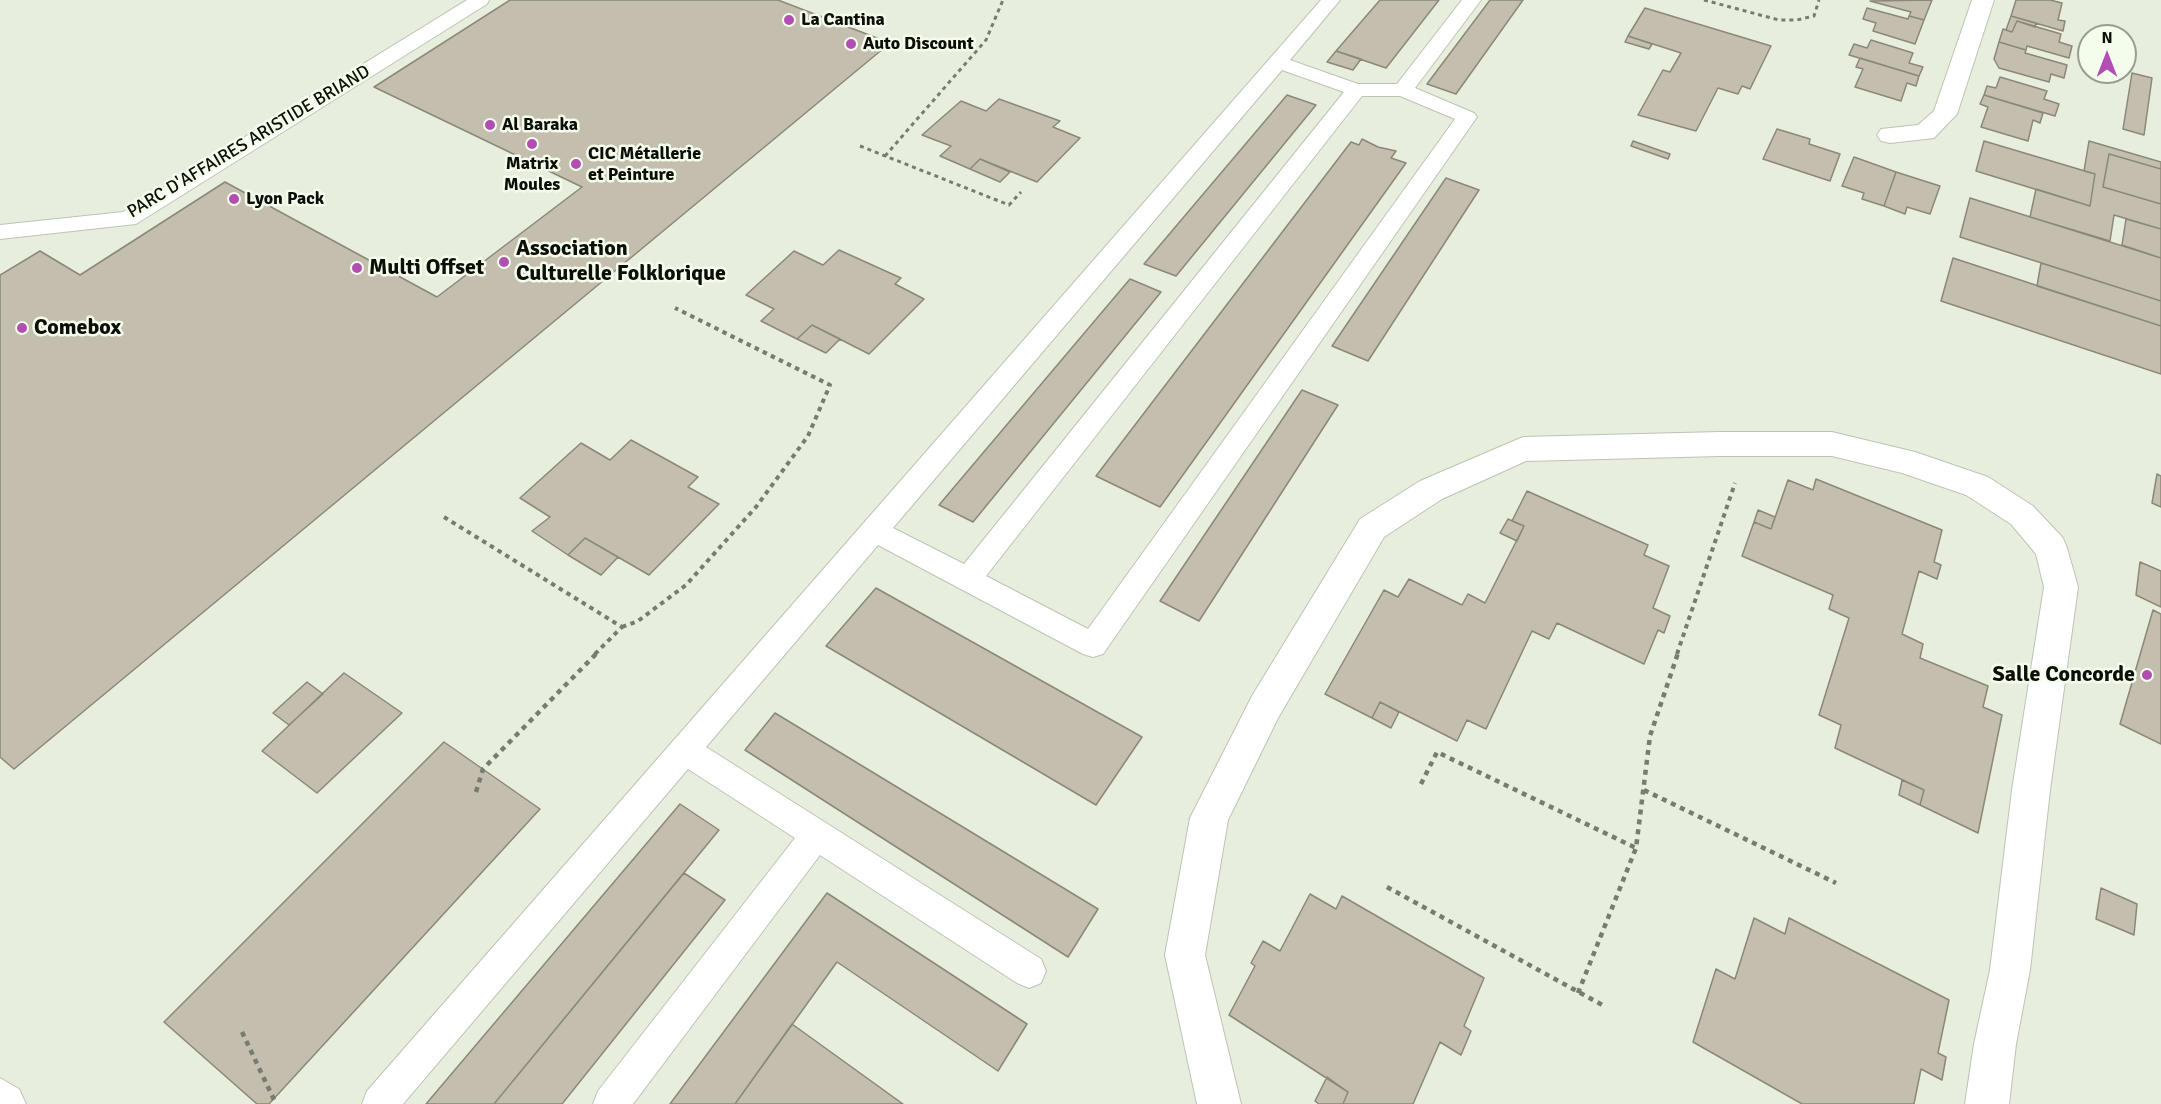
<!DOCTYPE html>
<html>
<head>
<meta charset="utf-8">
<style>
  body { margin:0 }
  #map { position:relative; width:2161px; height:1104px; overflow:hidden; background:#e7eedd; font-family:Signika,sans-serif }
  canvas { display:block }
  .north { position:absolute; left:2077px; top:24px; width:60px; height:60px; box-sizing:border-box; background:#f4fceb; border:2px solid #979d90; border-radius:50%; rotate:0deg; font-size:16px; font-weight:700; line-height:24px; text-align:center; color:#0c0e08 }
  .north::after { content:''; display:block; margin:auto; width:21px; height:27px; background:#b24db3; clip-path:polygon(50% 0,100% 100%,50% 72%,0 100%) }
</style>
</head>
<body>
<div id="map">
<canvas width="2161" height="1104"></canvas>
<div class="north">N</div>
</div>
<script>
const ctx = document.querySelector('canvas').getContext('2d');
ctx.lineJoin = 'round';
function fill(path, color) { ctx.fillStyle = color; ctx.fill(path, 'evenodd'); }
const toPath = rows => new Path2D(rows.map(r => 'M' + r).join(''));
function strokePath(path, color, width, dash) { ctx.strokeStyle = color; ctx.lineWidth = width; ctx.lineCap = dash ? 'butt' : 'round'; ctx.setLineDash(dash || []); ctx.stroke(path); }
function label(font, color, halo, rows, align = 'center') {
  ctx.font = font + ' Signika,sans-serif'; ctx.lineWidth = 5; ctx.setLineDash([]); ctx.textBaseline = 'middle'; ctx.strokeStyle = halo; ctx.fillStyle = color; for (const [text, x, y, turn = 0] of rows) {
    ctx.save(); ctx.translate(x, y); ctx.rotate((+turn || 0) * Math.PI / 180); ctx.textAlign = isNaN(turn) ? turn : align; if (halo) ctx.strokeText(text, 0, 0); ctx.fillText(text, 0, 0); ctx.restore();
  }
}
const building = toPath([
  [510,0,778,0,890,43,14,769,0,757,0,275,40,251,80,275,225,182,437,297,582,187,374,87,510,0],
  [1380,0,1439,0,1386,68,1336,51,1380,0],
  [1490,0,1523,0,1456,94,1427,84,1490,0],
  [1932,0,1924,20,1909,16,1911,12,1870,1,1932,0],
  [2016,0,2050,0,2062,3,2058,20,2065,21,2063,31,2011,16,2016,0],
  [1645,8,1771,46,1750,89,1742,86,1738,94,1718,88,1696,131,1638,115,1663,70,1670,72,1681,53,1628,36,1645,8],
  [1867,8,1908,19,1909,16,1924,20,1915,44,1873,31,1876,23,1863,19,1867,8],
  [2011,16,2036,23,2035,27,2017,21,2012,32,2006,30,2011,16],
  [2017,21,2061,34,2059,42,2072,46,2069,58,2027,46,2026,50,1999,42,2003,29,2012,32,2017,21],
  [1628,36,1652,44,1649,49,1625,42,1628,36],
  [1871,40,1913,53,1909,63,1923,67,1919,76,1849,55,1854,44,1867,48,1871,40],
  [1999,42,2026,50,2025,53,2067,65,2064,78,2051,74,2049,82,1999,68,1994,59,1999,42],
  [1336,51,1361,59,1353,70,1327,62,1336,51],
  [1860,58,1919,76,1916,86,1907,83,1901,101,1855,87,1863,69,1856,67,1860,58],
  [2132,73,2152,78,2144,135,2123,129,2132,73],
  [2000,77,2047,91,2044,99,2059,104,2055,116,1984,95,1987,86,1996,88,2000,77],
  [1287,95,1316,105,1176,276,1144,264,1287,95],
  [1984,95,2043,113,2040,123,2033,120,2028,141,1981,127,1988,107,1980,104,1984,95],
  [999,99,1060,121,1053,127,1080,138,1037,182,980,159,970,169,940,156,951,146,922,135,961,101,986,111,999,99],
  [1777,129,1810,139,1809,144,1840,154,1830,181,1763,159,1777,129],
  [1362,139,1378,147,1396,151,1391,158,1406,163,1160,507,1096,476,1351,142,1359,145,1362,139],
  [1633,141,1670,154,1668,159,1631,146,1633,141],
  [1984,141,2095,174,2090,206,1976,171,1984,141],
  [2089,141,2161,162,2161,169,2109,154,2103,187,2161,204,2161,229,2114,215,2110,241,2030,217,2036,189,2090,206,2095,174,2084,171,2089,141],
  [2109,154,2161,169,2161,204,2103,187,2109,154],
  [1854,157,1896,172,1884,206,1862,199,1864,193,1842,186,1854,157],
  [980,159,1010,172,1000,182,970,169,980,159],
  [1896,172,1940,186,1930,214,1907,207,1905,214,1884,206,1896,172],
  [1446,178,1479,190,1368,361,1332,346,1446,178],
  [1970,198,2161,258,2161,301,1960,237,1970,198],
  [2126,219,2161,229,2161,258,2122,245,2126,219],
  [839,250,901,278,895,284,924,299,869,354,812,325,797,339,761,321,774,309,746,295,794,251,823,265,839,250],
  [1953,258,2161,326,2161,374,1941,301,1953,258],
  [2041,263,2161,301,2161,326,2037,286,2041,263],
  [1130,279,1161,292,973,522,939,505,1130,279],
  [812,325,840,339,826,353,797,339,812,325],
  [1302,390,1338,405,1199,621,1160,601,1302,390],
  [631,440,698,477,688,487,719,504,649,575,585,538,568,555,532,531,550,517,520,498,581,443,610,460,631,440],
  [2157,474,2161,476,2161,507,2152,503,2157,474],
  [1816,479,1942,530,1934,562,1941,565,1937,579,1919,571,1902,634,1923,644,1920,658,1988,686,1983,707,2002,715,1978,833,1920,805,1924,790,1835,748,1841,725,1819,715,1849,618,1829,609,1833,595,1742,556,1754,522,1771,529,1788,480,1813,490,1816,479],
  [1527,491,1648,545,1644,555,1669,566,1653,608,1670,616,1664,633,1658,630,1644,664,1557,623,1549,639,1532,631,1486,729,1467,720,1457,741,1380,702,1372,718,1325,694,1384,590,1398,597,1409,579,1462,605,1468,594,1485,603,1524,526,1512,521,1527,491],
  [1758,510,1775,517,1771,529,1754,522,1758,510],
  [1508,519,1524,526,1517,541,1500,533,1508,519],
  [585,538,618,557,601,575,568,555,585,538],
  [2140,562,2161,571,2161,607,2136,595,2140,562],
  [876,588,1142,737,1096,805,826,646,876,588],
  [2153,610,2161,614,2161,744,2120,724,2153,610],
  [344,673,402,713,317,793,262,751,344,673],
  [307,682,323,694,289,725,273,713,307,682],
  [1380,702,1399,712,1391,728,1372,718,1380,702],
  [775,713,1098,909,1068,957,745,750,775,713],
  [444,742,540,809,269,1104,257,1104,164,1022,444,742],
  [1902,780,1924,790,1920,805,1899,795,1902,780],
  [680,804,719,830,494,1104,426,1104,680,804],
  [684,873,725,900,562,1104,494,1104,684,873],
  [2101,888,2137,904,2134,935,2096,919,2101,888],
  [827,893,1027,1024,998,1071,837,962,735,1104,670,1104,827,893],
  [1310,894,1336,909,1342,896,1484,978,1464,1026,1471,1031,1461,1055,1440,1042,1413,1104,1343,1104,1348,1092,1229,1015,1255,966,1251,963,1263,941,1280,951,1310,894],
  [1754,918,1785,934,1789,918,1949,1000,1938,1053,1946,1057,1942,1080,1921,1069,1914,1104,1802,1104,1693,1042,1716,969,1735,979,1754,918],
  [792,1024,903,1104,735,1104,792,1024],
  [1327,1077,1348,1092,1343,1104,1319,1104,1315,1101,1327,1077]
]);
fill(building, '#c3beae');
strokePath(building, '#8c8878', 1.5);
const lane = toPath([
  [467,0,489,0,487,4,136,224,0,239,0,225,123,212,467,0],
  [1321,0,1340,0,1290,60,1358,84,1397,84,1462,0,1481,0,1415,88,1474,113,1477,117,1103,654,1093,657,1083,654,878,545,706,747,1041,959,1046,971,1041,983,1029,988,1017,983,820,855,633,1104,593,1104,598,1091,795,838,688,769,403,1104,362,1104,367,1091,1321,0],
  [1282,70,1344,92,964,564,893,528,1282,70],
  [1362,96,1400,96,1455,119,1088,629,986,576,1362,96]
]);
const street = toPath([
  [1972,0,1994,0,1957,114,1934,138,1890,143,1881,141,1877,135,1881,129,1918,125,1934,111,1972,0],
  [1720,432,1832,432,1915,452,1988,477,2033,506,2063,538,2067,548,2078,587,2050,790,2030,970,2016,1044,2009,1104,1965,1104,1974,1044,1990,970,2012,790,2044,587,2036,554,2011,524,1966,495,1902,473,1832,456,1720,456,1526,461,1442,499,1384,537,1278,718,1228,820,1205,955,1241,1104,1197,1104,1165,955,1190,818,1252,696,1360,519,1420,481,1523,437,1720,432],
  [0,1078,19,1089,26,1104,0,1104,0,1078]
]);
strokePath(lane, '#bdc4b3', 2);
strokePath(street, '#bdc4b3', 2);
strokePath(toPath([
  [1704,0,1779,20,1797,20,1814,16,1819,0],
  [860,146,1009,205,1021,192],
  [885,156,986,40,1003,0]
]), '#777b70', 3, [4, 4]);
strokePath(toPath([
  [444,517,622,627,595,654],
  [622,627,638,621,686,585,756,507,808,436,830,385,675,308],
  [1677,654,1735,483]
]), '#777b70', 4, [4.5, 4.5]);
strokePath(toPath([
  [1421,784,1437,752,1636,848],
  [1644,790,1836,883],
  [476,792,483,769,597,653],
  [1387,887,1606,1007],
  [1578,993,1636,848,1650,736,1678,653],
  [242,1032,276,1104]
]), '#777b70', 4.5, [5, 5]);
fill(lane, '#fff');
fill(street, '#fff');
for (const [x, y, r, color] of [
  [789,20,6,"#b24db3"],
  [851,44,6,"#b24db3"],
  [490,125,6,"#b24db3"],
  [532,144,6,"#b24db3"],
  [576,164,6,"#b24db3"],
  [234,199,6,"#b24db3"],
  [504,262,6,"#b24db3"],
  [357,268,6,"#b24db3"],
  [22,328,6,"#b24db3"],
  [2147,675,6,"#b24db3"]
]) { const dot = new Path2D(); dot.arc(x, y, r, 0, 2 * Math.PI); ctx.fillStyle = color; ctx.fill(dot); strokePath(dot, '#f4fceb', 2); }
label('bold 18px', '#0c0e08', '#f4fceb', [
  ["La Cantina",801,20],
  ["Auto Discount",863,44],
  ["Al Baraka",502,125],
  ["CIC Métallerie",588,154],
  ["et Peinture",588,175],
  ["Matrix",532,164,"center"],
  ["Moules",532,185,"center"],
  ["Lyon Pack",246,199]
], 'left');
label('18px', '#0c0e08', '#f4fceb', [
  ["PARC D'AFFAIRES ARISTIDE BRIAND",249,142,-31]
]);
label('bold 22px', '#0c0e08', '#f4fceb', [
  ["Association",516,249],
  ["Culturelle Folklorique",516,274],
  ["Multi Offset",369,268],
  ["Comebox",34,328],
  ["Salle Concorde",2135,675,"right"]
], 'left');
</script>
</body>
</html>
